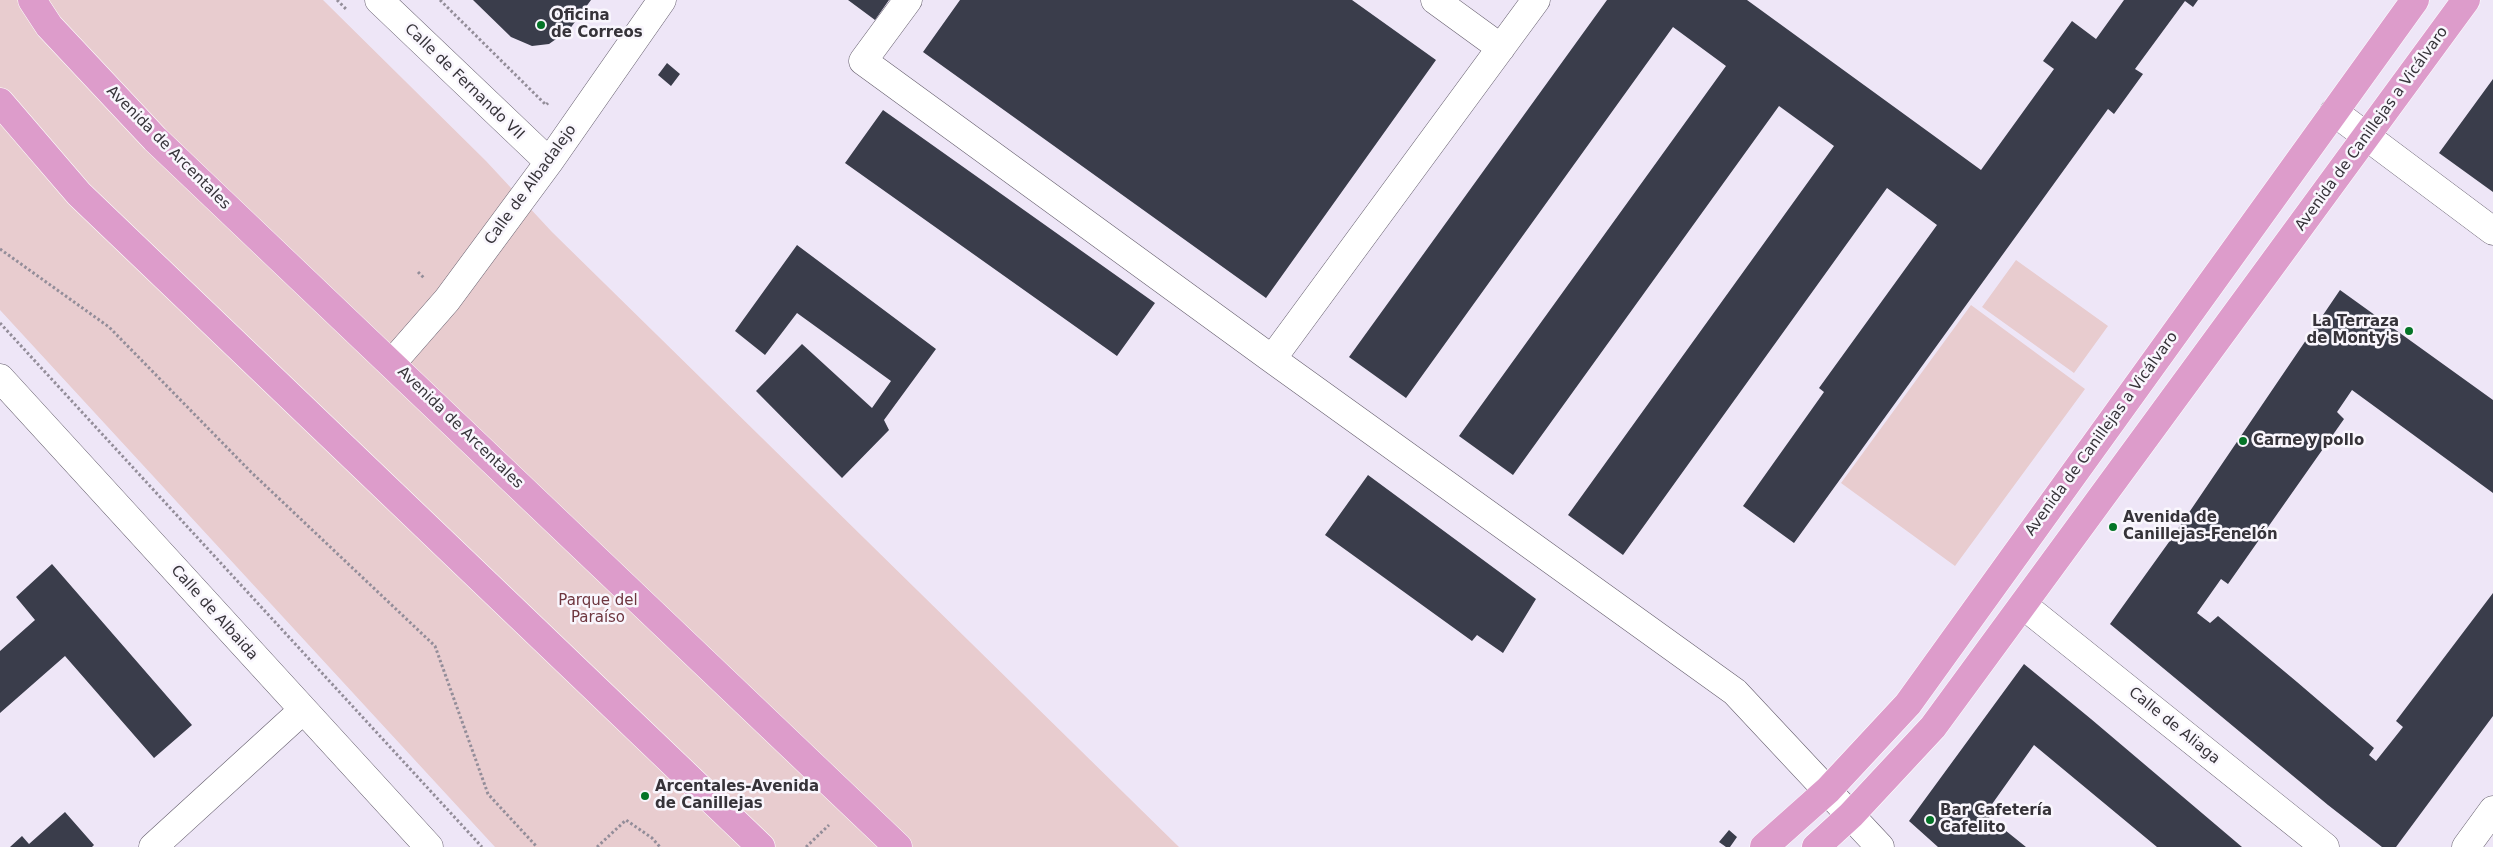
<!DOCTYPE html>
<html>
<head>
<meta charset="utf-8">
<style>
  body { margin:0 }
  canvas { display:block; background:#eee6f7 }
</style>
</head>
<body>
<canvas width="2493" height="847"></canvas>
<script>
const ctx = document.querySelector('canvas').getContext('2d');
ctx.lineJoin = 'round';
function fill(path, color) { ctx.fillStyle = color; ctx.fill(path, 'evenodd'); }
const toPath = rows => new Path2D(rows.map(r => 'M' + r).join(''));
function strokePath(path, color, width, dash) { ctx.strokeStyle = color; ctx.lineWidth = width; ctx.lineCap = dash ? 'butt' : 'round'; ctx.setLineDash(dash || []); ctx.stroke(path); }
function label(font, color, halo, rows, align = 'center') {
  ctx.font = font + ' "DejaVu Sans",sans-serif'; ctx.lineWidth = 5; ctx.setLineDash([]); ctx.textBaseline = 'middle'; ctx.strokeStyle = halo; ctx.fillStyle = color; for (const [text, x, y, turn = 0] of rows) {
    ctx.save(); ctx.translate(x, y); ctx.rotate((+turn || 0) * Math.PI / 180); ctx.textAlign = isNaN(turn) ? turn : align; if (halo) ctx.strokeText(text, 0, 0); ctx.fillText(text, 0, 0); ctx.restore();
  }
}
fill(toPath([
  [0,0,323,0,486,161,552,232,1179,847,495,847,0,310],
  [2016,260,2108,326,2074,373,1982,307],
  [1971,305,2085,389,1955,566,1841,483]
]), '#e8cccf');
fill(toPath([
  [473,0,591,0,569,30,549,44,532,46,511,37],
  [848,0,889,0,875,20],
  [960,0,1352,0,1436,60,1266,298,923,52],
  [1607,0,1747,0,1981,170,2054,69,2043,61,2072,21,2096,39,2124,0,2198,0,2193,7,2185,1,2135,69,2143,74,2114,114,2108,109,1794,543,1743,506,1824,392,1819,388,1937,225,1887,188,1623,555,1568,515,1834,146,1779,106,1513,475,1459,436,1726,66,1673,27,1406,398,1349,357],
  [667,63,680,74,671,86,658,75],
  [2493,79,2493,192,2439,153],
  [883,110,1155,303,1117,356,845,163],
  [797,245,936,349,884,420,889,430,842,478,756,391,802,344,872,408,891,381,797,313,765,355,735,331],
  [2340,290,2493,400,2493,493,2352,390,2337,412,2344,419,2228,584,2221,579,2197,613,2210,623,2218,616,2297,682,2374,748,2369,755,2376,761,2403,727,2396,721,2493,593,2493,716,2396,847,2382,847,2328,805,2110,624,2169,542],
  [1368,475,1536,599,1503,653,1477,635,1472,641,1325,535],
  [52,564,192,725,154,758,65,656,0,713,0,651,35,620,16,597],
  [2024,664,2091,719,2242,847,2157,847,2034,745,1985,814,2026,847,1938,847,1909,821],
  [65,812,94,845,92,847,10,847,22,836,29,844],
  [1729,830,1737,837,1730,847,1726,847,1719,842]
]), '#3a3d4b');
const minor = toPath([
  [379,0,549,162],
  [908,0,863,61,1272,359,1735,692,1880,847],
  [1435,0,1501,48],
  [2334,112,2493,231],
  [1272,359,1536,0],
  [392,363,447,300,549,162,662,0],
  [0,378,429,847],
  [2023,605,2325,847],
  [153,847,303,710],
  [2466,847,2493,810]
]);
const major = toPath([
  [32,0,49,26,155,139,898,847],
  [0,102,79,194,761,847],
  [1764,847,1828,790,1908,704,2415,0],
  [1816,847,1851,815,1933,727,2466,0]
]);
strokePath(minor, '#645d6c', 29);
strokePath(major, '#fff', 29);
strokePath(toPath([
  [337,0,346,9],
  [440,0,546,105,548,103],
  [0,249,109,327,251,472,435,646,488,794,537,847],
  [418,272,424,278],
  [0,323,482,847],
  [597,847,626,820,652,838,660,847],
  [806,847,829,825]
]), '#938d99', 3, [2.5, 2.5]);
strokePath(minor, '#fff', 28);
strokePath(major, '#dd9ccb', 28);
for (const [x, y, r, color] of [
  [541,25,5,"#047427"],
  [2409,331,5,"#047427"],
  [2243,441,5,"#047427"],
  [2113,527,5,"#047427"],
  [645,796,5,"#047427"],
  [1930,820,5,"#047427"]
]) { const dot = new Path2D(); dot.arc(x, y, r, 0, 2 * Math.PI); ctx.fillStyle = color; ctx.fill(dot); strokePath(dot, '#f9f6fd', 2); }
label('bold 15px', '#363339', '#f9f6fd', [
  ["Oficina",551,16],
  ["de Correos",551,33],
  ["La Terraza",2399,322,"right"],
  ["de Monty's",2399,339,"right"],
  ["Carne y pollo",2253,441],
  ["Avenida de",2123,518],
  ["Canillejas-Fenelón",2123,535],
  ["Arcentales-Avenida",655,787],
  ["de Canillejas",655,804],
  ["Bar Cafetería",1940,811],
  ["Cafelito",1940,828]
], 'left');
label('15px', '#363339', '#f9f6fd', [
  ["Calle de Fernando VII",464,82,44],
  ["Avenida de Canillejas a Vicálvaro",2372,129,-54],
  ["Avenida de Arcentales",168,148,45],
  ["Calle de Albadalejo",531,185,-54],
  ["Avenida de Arcentales",460,428,44],
  ["Avenida de Canillejas a Vicálvaro",2102,434,-54],
  ["Calle de Albaida",214,613,48],
  ["Calle de Aliaga",2174,726,39]
]);
label('15px', '#6e363f', '#f9f6fd', [
  ["Parque del",598,601],
  ["Paraíso",598,618]
]);
</script>
</body>
</html>
